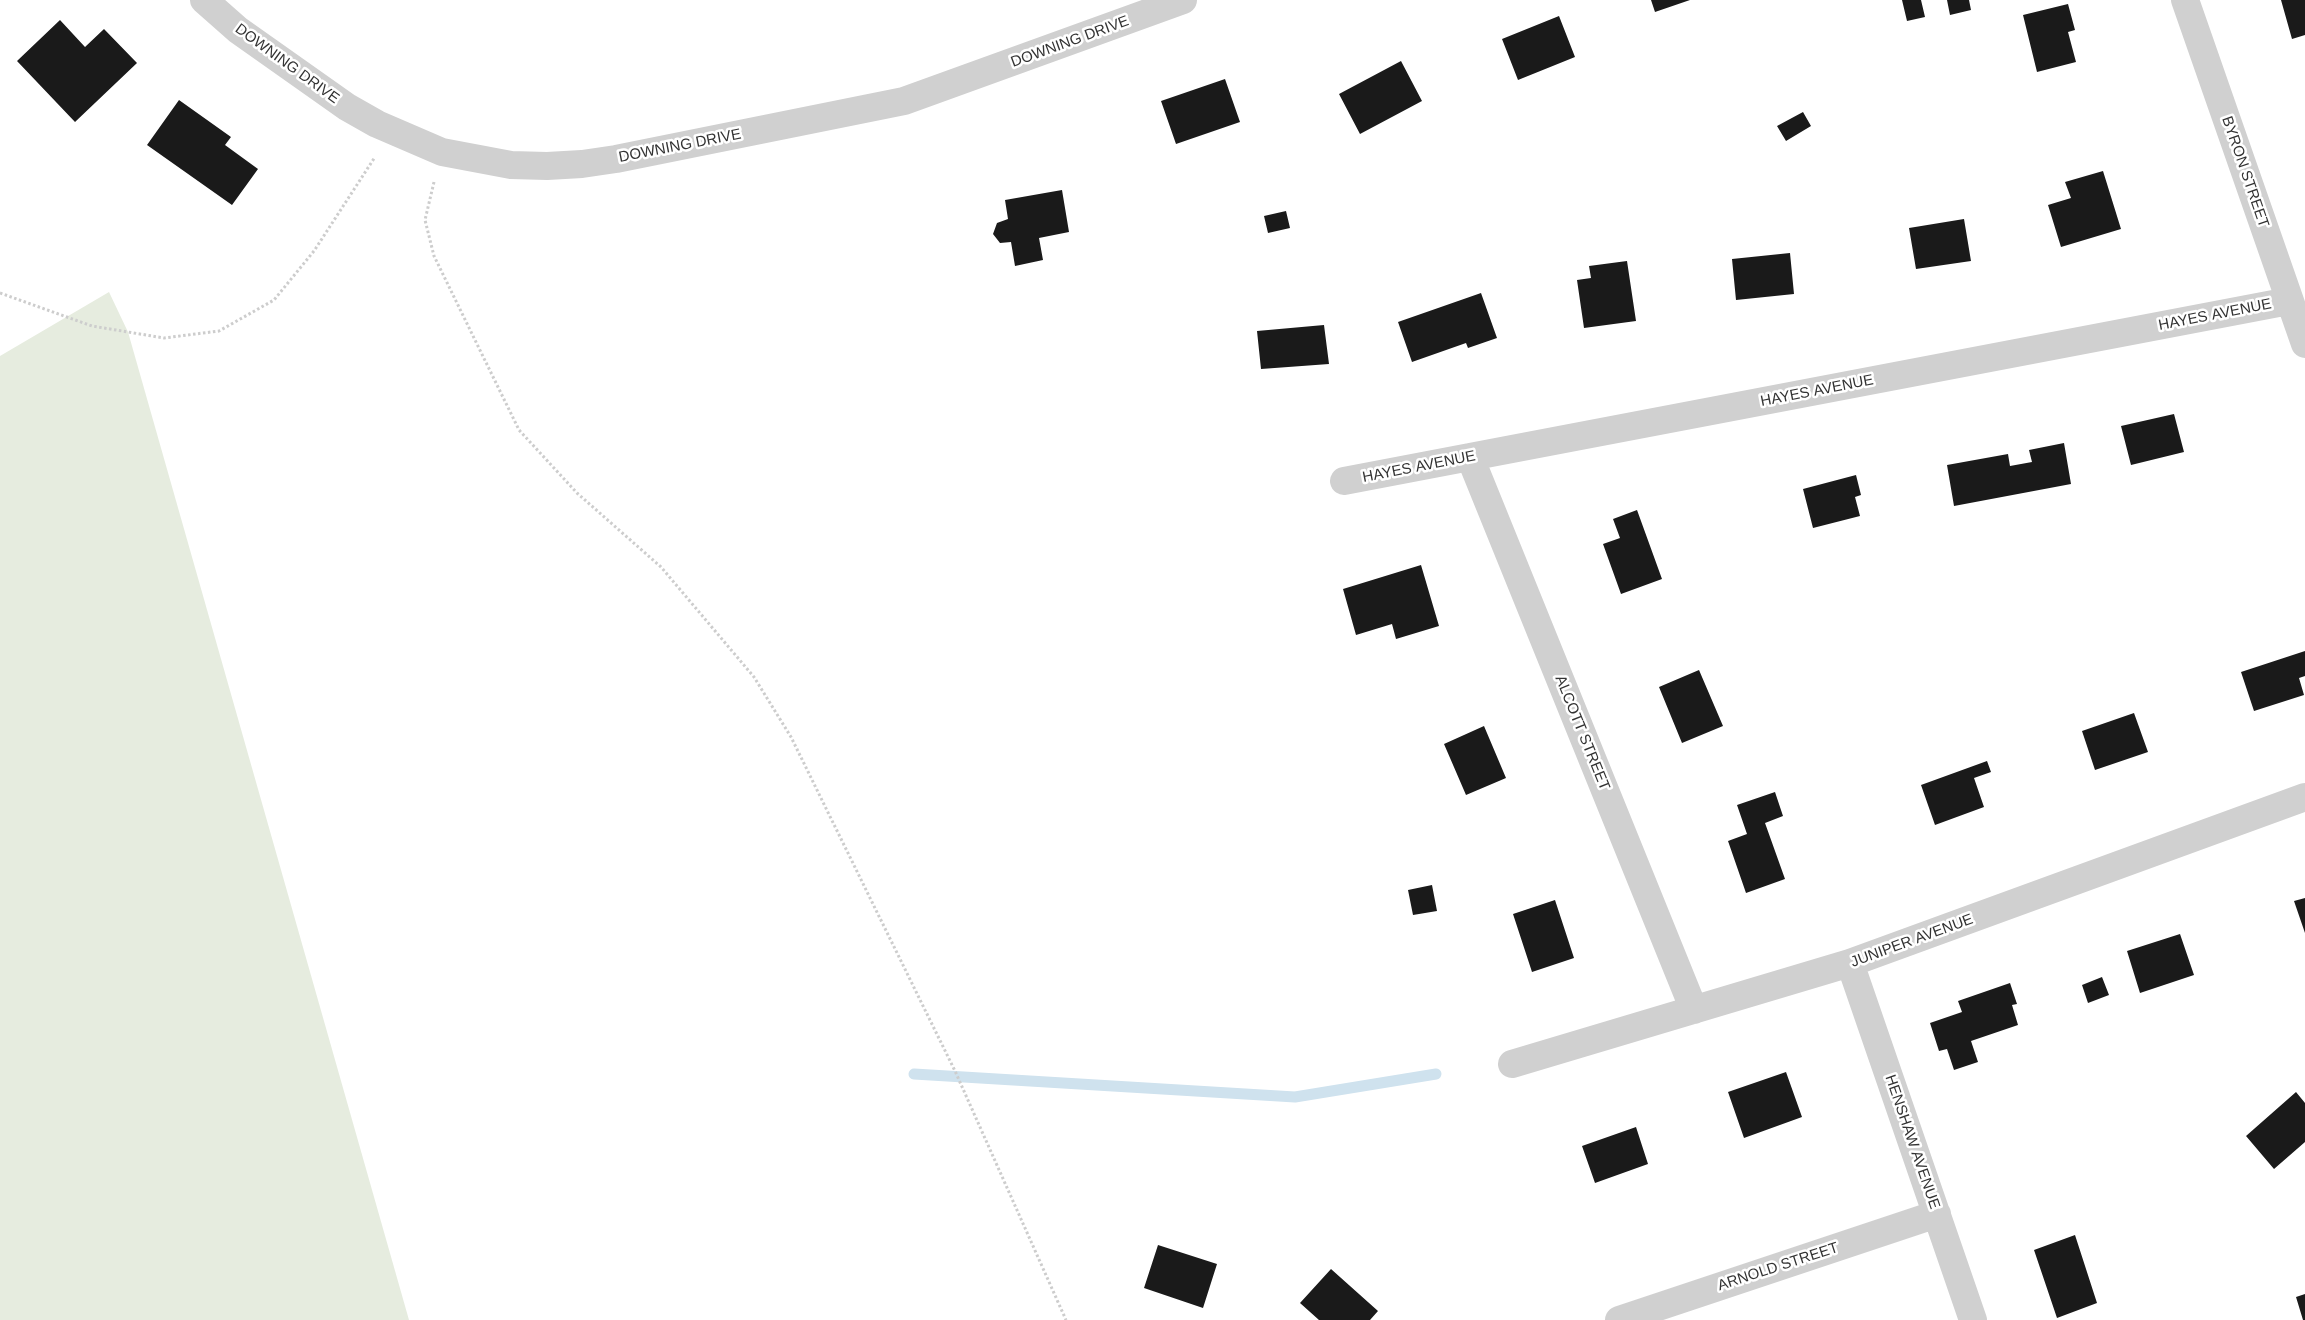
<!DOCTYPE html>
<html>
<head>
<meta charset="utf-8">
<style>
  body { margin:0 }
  canvas { display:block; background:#fff }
</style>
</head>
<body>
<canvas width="2305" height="1320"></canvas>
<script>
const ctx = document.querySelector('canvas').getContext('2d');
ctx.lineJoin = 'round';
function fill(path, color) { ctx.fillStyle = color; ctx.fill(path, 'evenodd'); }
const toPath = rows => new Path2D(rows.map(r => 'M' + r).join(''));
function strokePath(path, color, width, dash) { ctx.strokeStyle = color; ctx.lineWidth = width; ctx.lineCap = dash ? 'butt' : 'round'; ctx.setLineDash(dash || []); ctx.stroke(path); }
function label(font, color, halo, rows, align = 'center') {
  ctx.font = font + ' Helvetica,sans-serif'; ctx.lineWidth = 5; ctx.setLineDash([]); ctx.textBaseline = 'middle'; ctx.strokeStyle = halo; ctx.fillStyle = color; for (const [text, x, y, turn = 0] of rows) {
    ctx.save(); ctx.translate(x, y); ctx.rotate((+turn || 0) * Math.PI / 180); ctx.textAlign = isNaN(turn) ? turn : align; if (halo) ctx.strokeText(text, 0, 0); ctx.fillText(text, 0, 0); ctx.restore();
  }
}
fill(toPath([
  [109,292,128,332,409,1320,0,1320,0,356]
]), '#e6ecdf');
strokePath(toPath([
  [914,1074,1295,1097,1436,1074]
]), '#cfe2ee', 11);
fill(toPath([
  [1651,0,1690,0,1655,12],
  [1902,0,1921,0,1925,17,1907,21],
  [1947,0,1969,0,1971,10,1950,15],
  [2281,0,2305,0,2305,35,2292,39],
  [2068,4,2075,30,2068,32,2076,62,2037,72,2023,15],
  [1559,16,1575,57,1518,80,1502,39],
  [60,20,85,47,104,29,137,63,75,122,17,61],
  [1401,61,1422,101,1360,134,1339,94],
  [1225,79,1240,122,1176,144,1161,101],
  [179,100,231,137,225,145,258,169,232,205,147,145],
  [1803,112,1811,126,1786,141,1777,126],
  [2103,171,2121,229,2061,247,2048,205,2071,198,2065,182],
  [1062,190,1069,232,1039,238,1043,260,1015,266,1011,242,1000,243,993,234,997,223,1008,219,1005,200],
  [1286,211,1290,228,1268,233,1264,216],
  [1964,219,1971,261,1916,269,1909,228],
  [1790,253,1794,294,1736,300,1732,259],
  [1627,261,1636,321,1584,328,1577,280,1591,278,1589,266],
  [1481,293,1497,338,1468,348,1466,343,1412,362,1398,322],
  [1324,325,1329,364,1261,369,1257,331],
  [2174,414,2184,452,2131,465,2121,426],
  [2064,443,2071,484,1954,506,1947,465,2008,454,2010,466,2032,462,2029,450],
  [1856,475,1861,495,1855,497,1860,516,1813,528,1803,489],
  [1637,510,1662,579,1621,594,1603,544,1620,538,1613,519],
  [1421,565,1439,626,1396,639,1392,624,1356,635,1343,589],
  [2305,651,2305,676,2299,678,2304,695,2254,711,2241,672],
  [1699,670,1723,726,1682,743,1659,687],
  [2134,713,2148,752,2095,770,2082,731],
  [1484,726,1506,778,1466,795,1444,744],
  [1987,761,1991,772,1974,778,1984,807,1935,825,1921,785],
  [1775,792,1783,816,1765,823,1785,879,1746,893,1728,841,1747,834,1737,805],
  [1432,885,1437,911,1413,915,1408,890],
  [2305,898,2305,933,2294,901],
  [1555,900,1574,958,1532,972,1513,914],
  [2180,934,2194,975,2140,993,2127,951],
  [2102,977,2109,995,2088,1003,2082,985],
  [2010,983,2017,1004,2012,1005,2018,1025,1971,1041,1978,1062,1954,1070,1947,1049,1939,1051,1930,1023,1962,1012,1958,1001],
  [1786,1072,1802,1117,1744,1138,1728,1092],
  [2296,1092,2305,1103,2305,1142,2274,1169,2246,1136],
  [1636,1127,1648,1164,1595,1183,1582,1146],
  [2075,1235,2097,1303,2057,1318,2034,1250],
  [1158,1245,1217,1264,1203,1308,1144,1288],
  [1331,1269,1378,1311,1370,1320,1319,1320,1300,1303],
  [2305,1294,2305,1320,2303,1320,2296,1297]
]), '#1a1a1a');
strokePath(toPath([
  [434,182,425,220,434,256,519,430,577,493,661,567,754,677,791,737,955,1071,1066,1320],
  [0,293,92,326,164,338,219,331,274,300,314,251,375,157]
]), '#cdcdcd', 3, [2.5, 2.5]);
strokePath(toPath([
  [204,0,238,30,347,107,377,124,442,152,511,165,547,166,582,164,616,159,904,101,1183,0],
  [2185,0,2305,344],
  [1470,457,1694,1010],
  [1344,481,2289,301],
  [1850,963,1973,1320],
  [1512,1064,1850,963,2305,797],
  [1619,1320,1937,1214]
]), '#d0d0d0', 28);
label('15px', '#333', '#fff', [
  ["DOWNING DRIVE",1070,42,-20],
  ["DOWNING DRIVE",287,64,36],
  ["DOWNING DRIVE",680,146,-11],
  ["BYRON STREET",2245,172,71],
  ["HAYES AVENUE",2215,315,-11],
  ["HAYES AVENUE",1817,391,-11],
  ["HAYES AVENUE",1419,467,-11],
  ["ALCOTT STREET",1582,733,68],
  ["JUNIPER AVENUE",1912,941,-20],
  ["HENSHAW AVENUE",1912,1142,71],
  ["ARNOLD STREET",1778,1267,-18]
]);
</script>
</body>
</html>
